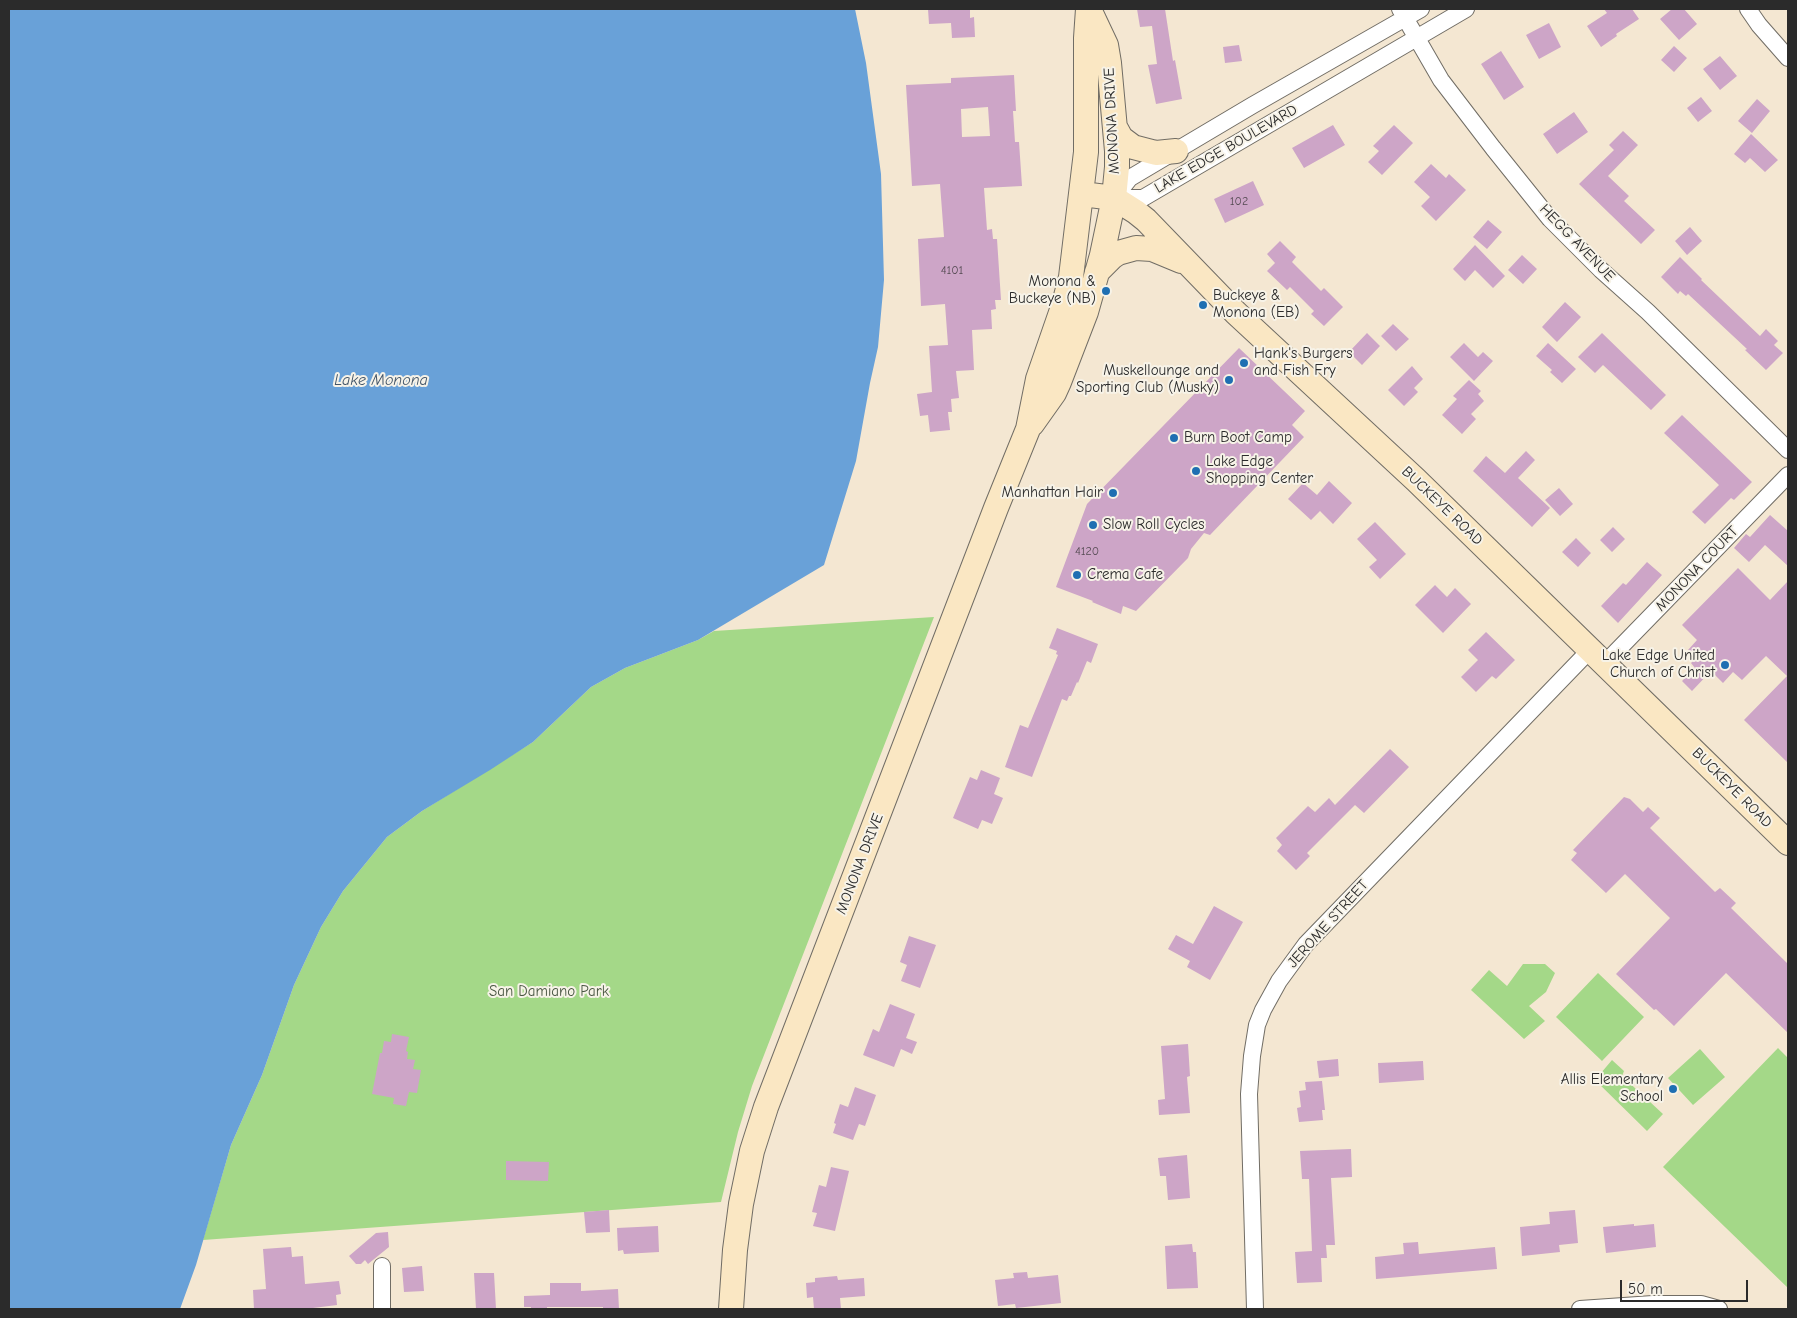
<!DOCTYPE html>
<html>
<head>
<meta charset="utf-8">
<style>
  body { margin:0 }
  #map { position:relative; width:1797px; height:1318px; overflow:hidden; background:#f4e7d2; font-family:"Comic Neue",sans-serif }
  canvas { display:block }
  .frame { position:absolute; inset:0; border:10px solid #2b2b2b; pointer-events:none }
  .scale { position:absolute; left:1620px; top:1280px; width:128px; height:22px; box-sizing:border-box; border:2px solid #2b2b2b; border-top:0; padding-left:6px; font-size:15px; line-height:18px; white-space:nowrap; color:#2b2b2b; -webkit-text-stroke:4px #f7f3e8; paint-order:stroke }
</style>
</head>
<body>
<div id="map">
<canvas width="1797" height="1318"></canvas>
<div class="frame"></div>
<div class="scale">50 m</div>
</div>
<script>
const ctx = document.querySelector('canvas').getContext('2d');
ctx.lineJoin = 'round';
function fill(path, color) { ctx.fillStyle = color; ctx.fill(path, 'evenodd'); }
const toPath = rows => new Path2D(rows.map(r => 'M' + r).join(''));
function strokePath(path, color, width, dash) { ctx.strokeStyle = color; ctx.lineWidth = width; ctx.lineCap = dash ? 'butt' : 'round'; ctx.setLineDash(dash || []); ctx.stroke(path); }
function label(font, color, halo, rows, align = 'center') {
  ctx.font = font + ' "Comic Neue",sans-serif'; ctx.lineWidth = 4; ctx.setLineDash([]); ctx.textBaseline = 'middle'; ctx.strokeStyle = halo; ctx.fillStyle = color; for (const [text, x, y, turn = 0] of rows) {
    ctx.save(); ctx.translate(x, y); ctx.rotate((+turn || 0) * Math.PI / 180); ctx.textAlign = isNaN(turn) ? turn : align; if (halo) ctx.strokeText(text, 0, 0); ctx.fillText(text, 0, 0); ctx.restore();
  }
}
fill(toPath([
  [934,617,752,1086,738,1132,721,1202,203,1240,231,1145,262,1075,294,985,321,927,343,891,387,837,422,811,533,742,591,687,625,668,698,640,714,631],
  [1523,964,1545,964,1555,973,1546,992,1529,1006,1545,1021,1524,1039,1471,990,1489,970,1507,986],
  [1598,973,1644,1017,1602,1061,1556,1017],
  [1778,1048,1788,1058,1788,1288,1663,1167],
  [1700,1049,1725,1077,1693,1105,1668,1078],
  [1612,1060,1624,1071,1622,1076,1663,1114,1647,1131,1595,1080]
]), '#a4d888');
fill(toPath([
  [9,9,855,9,866,63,881,174,884,280,878,347,870,383,856,461,824,565,698,640,625,668,591,687,533,742,490,770,422,811,387,837,343,891,321,927,294,985,262,1075,231,1145,196,1265,180,1309,9,1309]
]), '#69a1d8');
fill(toPath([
  [928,9,970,9,970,18,974,17,975,37,952,38,951,23,929,24],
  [1137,9,1165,9,1173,61,1175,60,1182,99,1156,104,1148,65,1157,64,1152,26,1140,27],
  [1604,9,1632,9,1639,19,1616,34,1617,36,1601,47,1587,26,1607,13],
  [1672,9,1684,9,1697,24,1679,40,1660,19],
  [1549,23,1561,47,1539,59,1526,35],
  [1239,45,1242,61,1225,63,1223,47],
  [1674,46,1687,58,1674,72,1661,60],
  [1501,51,1524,87,1504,100,1481,64],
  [1720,56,1737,76,1720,90,1703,69],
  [1014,75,1016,111,1013,111,1015,142,1019,142,1022,186,984,188,987,230,992,229,993,239,997,239,1001,300,995,300,996,309,991,310,992,329,972,330,974,370,956,371,959,398,951,399,952,412,948,412,950,430,930,432,928,415,920,416,917,394,932,392,929,346,948,345,945,304,921,306,918,239,944,237,940,184,912,186,906,85,951,83,951,78],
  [988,107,990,136,962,137,961,109],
  [1701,97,1712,111,1698,122,1687,108],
  [1757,99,1770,111,1752,133,1738,121],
  [1574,112,1588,132,1557,154,1543,134],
  [1333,125,1345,145,1304,168,1292,148],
  [1394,125,1413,143,1382,175,1368,162,1379,151,1373,146],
  [1623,131,1638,145,1608,176,1629,196,1624,201,1655,230,1641,244,1579,184,1614,150,1609,145],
  [1751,134,1778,160,1765,172,1750,158,1745,163,1734,154],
  [1431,164,1446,178,1449,174,1466,190,1436,221,1421,206,1430,197,1414,182],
  [1253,181,1264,205,1225,223,1214,199],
  [1488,220,1502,232,1487,249,1473,237],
  [1690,227,1702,241,1687,255,1675,241],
  [1280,241,1296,257,1292,262,1321,291,1324,288,1343,307,1324,326,1311,314,1314,311,1290,287,1287,290,1267,271,1275,263,1267,254],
  [1475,245,1505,276,1493,288,1475,270,1465,281,1453,269],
  [1522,255,1537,269,1523,284,1508,270],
  [1680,257,1702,279,1701,280,1760,336,1766,329,1778,341,1774,345,1783,353,1766,370,1745,350,1747,349,1688,294,1686,296,1680,291,1678,294,1661,277],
  [1565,302,1581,317,1557,342,1542,327],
  [1393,324,1409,339,1396,351,1381,336],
  [1367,333,1380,346,1362,365,1349,352],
  [1602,333,1666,395,1651,410,1603,365,1595,373,1578,357],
  [1464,343,1478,357,1483,352,1493,361,1474,381,1450,357],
  [1548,343,1576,369,1562,383,1550,372,1552,370,1536,356],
  [1239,348,1305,411,1292,425,1304,437,1210,535,1204,533,1191,549,1188,558,1136,611,1123,606,1121,614,1092,602,1093,601,1056,587,1087,504],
  [1412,366,1423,379,1414,388,1418,392,1404,406,1388,390],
  [1469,380,1481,391,1478,394,1484,401,1471,414,1476,419,1462,434,1442,415,1457,399,1453,396],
  [1682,415,1752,482,1734,500,1731,498,1705,524,1692,512,1719,485,1664,433],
  [1526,451,1535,460,1518,478,1550,508,1532,527,1473,471,1486,456,1505,473],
  [1329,481,1352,503,1333,524,1320,511,1311,520,1288,499,1303,483,1317,495],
  [1559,488,1573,504,1560,516,1545,500],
  [1770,515,1788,531,1788,566,1765,545,1749,562,1734,548,1746,534,1750,537],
  [1375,522,1406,554,1380,579,1369,567,1377,560,1357,539],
  [1613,527,1625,539,1612,552,1600,540],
  [1576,538,1591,553,1578,567,1562,552],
  [1647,562,1662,575,1618,623,1601,606,1623,583,1626,585],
  [1738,568,1770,600,1788,581,1788,763,1744,720,1787,676,1766,656,1742,680,1733,672,1723,683,1711,671,1692,691,1682,681,1695,668,1691,663,1696,658,1688,650,1697,640,1682,625],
  [1435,585,1447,597,1455,588,1471,604,1443,633,1415,605],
  [1057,628,1098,644,1091,663,1087,661,1078,683,1077,682,1071,696,1069,696,1067,701,1062,699,1032,777,1005,767,1020,725,1028,728,1058,655,1056,654,1057,651,1049,648],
  [1486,632,1515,660,1496,679,1492,676,1476,692,1461,677,1478,660,1468,650],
  [1390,749,1409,767,1364,813,1355,805,1307,853,1310,856,1296,870,1277,851,1282,845,1276,838,1308,806,1315,812,1329,798,1335,805],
  [981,770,1000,778,994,794,1003,798,992,824,982,820,978,829,953,818,970,777,977,780],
  [1624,797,1630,799,1643,812,1648,807,1660,818,1650,828,1715,892,1720,888,1736,903,1731,908,1788,964,1788,1033,1726,973,1674,1026,1656,1009,1654,1010,1616,974,1670,918,1625,874,1606,893,1571,860,1577,853,1573,850],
  [1214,906,1243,922,1210,980,1187,967,1190,961,1168,949,1176,935,1193,944],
  [909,936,936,945,920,988,901,981,907,965,900,962],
  [890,1004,915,1014,906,1038,917,1042,912,1054,901,1049,894,1067,863,1055,873,1029,879,1032],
  [392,1034,409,1037,406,1051,408,1052,407,1059,415,1060,413,1069,421,1070,417,1093,409,1092,406,1106,393,1104,394,1098,372,1094,380,1053,382,1053,384,1041,391,1042],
  [1188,1044,1190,1076,1187,1077,1190,1113,1159,1115,1158,1100,1165,1099,1161,1046],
  [1338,1059,1339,1076,1319,1078,1317,1061],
  [1423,1061,1424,1080,1379,1083,1378,1063],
  [1322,1081,1325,1110,1322,1110,1323,1120,1299,1122,1297,1108,1301,1107,1299,1091,1306,1090,1305,1082],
  [855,1087,876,1095,865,1126,859,1124,853,1140,833,1133,836,1124,834,1123,840,1104,848,1107],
  [1351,1149,1352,1177,1331,1178,1335,1245,1326,1245,1327,1258,1321,1258,1322,1282,1297,1283,1295,1252,1312,1251,1309,1179,1302,1179,1300,1151],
  [1187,1155,1190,1198,1168,1200,1166,1176,1160,1176,1158,1158],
  [506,1161,549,1162,548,1181,506,1180],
  [831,1167,849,1171,835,1231,813,1226,817,1213,812,1212,819,1185,826,1187],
  [609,1210,610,1232,586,1233,584,1212],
  [1575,1210,1578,1243,1559,1245,1560,1252,1522,1256,1520,1227,1550,1224,1549,1212],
  [1634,1224,1634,1226,1654,1224,1656,1247,1606,1253,1603,1227],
  [658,1226,659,1252,624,1254,623,1250,618,1251,617,1228],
  [388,1232,389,1247,368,1264,365,1260,361,1264,356,1264,349,1256,376,1233],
  [1418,1242,1419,1254,1495,1247,1497,1269,1376,1279,1375,1257,1404,1254,1403,1243],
  [1192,1244,1193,1252,1196,1252,1198,1288,1167,1289,1165,1246],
  [291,1247,292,1257,303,1256,305,1284,339,1281,341,1294,336,1295,337,1305,305,1309,254,1309,253,1290,266,1289,263,1249],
  [422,1266,424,1291,404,1292,402,1268],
  [1027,1272,1028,1278,1058,1275,1061,1303,1016,1308,1015,1304,998,1306,995,1280,1014,1278,1013,1273],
  [474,1273,494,1273,496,1309,476,1309],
  [837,1276,838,1280,864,1278,865,1296,840,1298,841,1309,814,1309,813,1297,807,1298,806,1283,815,1282,815,1278],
  [550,1283,581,1283,581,1291,618,1289,619,1309,603,1309,603,1307,547,1307,547,1309,531,1309,531,1307,524,1307,524,1296,550,1295]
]), '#cda5c7');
const street = toPath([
  [1400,9,1441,80,1493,148,1550,219,1601,270,1648,312,1788,450],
  [1748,9,1759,25,1788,58],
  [1114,198,1143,198,1466,9],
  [1114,198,1130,178,1253,105,1421,9],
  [1605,663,1788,475],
  [382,1309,382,1266],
  [1255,1309,1249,1094,1252,1056,1257,1025,1263,1010,1279,981,1306,944,1590,650],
  [1580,1309,1653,1304,1701,1304,1719,1309]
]);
const secondary = toPath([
  [1115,127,1121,138,1133,147,1156,153,1176,151],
  [1082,194,1114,198,1136,212,1146,220,1236,313,1416,480,1788,843],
  [1097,272,1112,257,1118,253,1136,248,1152,249,1181,261],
  [1032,424,1054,393,1059,382,1086,312,1102,255,1114,198,1117,167,1117,151,1109,63,1106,45,1089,9],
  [731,1309,735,1250,741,1204,752,1151,766,1107,996,508,1028,429,1038,379,1064,304,1071,277,1086,152,1086,38,1088,9]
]);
strokePath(street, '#716d65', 18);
strokePath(secondary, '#716d65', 26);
strokePath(street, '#fff', 16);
strokePath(secondary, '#fae7c3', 24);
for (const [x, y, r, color] of [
  [1106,291,5,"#1f6fb2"],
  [1203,305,5,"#1f6fb2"],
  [1244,363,5,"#1f6fb2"],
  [1229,380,5,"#1f6fb2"],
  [1174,438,5,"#1f6fb2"],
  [1196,471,5,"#1f6fb2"],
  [1113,493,5,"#1f6fb2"],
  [1093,525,5,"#1f6fb2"],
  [1077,575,5,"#1f6fb2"],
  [1725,665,5,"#1f6fb2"],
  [1673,1089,5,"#1f6fb2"]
]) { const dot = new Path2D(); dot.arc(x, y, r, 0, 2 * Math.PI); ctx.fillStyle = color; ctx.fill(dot); strokePath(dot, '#f7f3e8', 2); }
label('12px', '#544a52', null, [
  ["102",1239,202],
  ["4101",952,271],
  ["4120",1087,552]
]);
label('15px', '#2b2b2b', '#f7f3e8', [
  ["MONONA DRIVE",1112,121,-93],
  ["LAKE EDGE BOULEVARD",1226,149,-30],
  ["HEGG AVENUE",1577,243,46],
  ["BUCKEYE ROAD",1442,506,44],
  ["MONONA COURT",1697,569,-46],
  ["BUCKEYE ROAD",1732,788,45],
  ["MONONA DRIVE",860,864,-69],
  ["JEROME STREET",1328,924,-48]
]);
label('15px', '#2b2b2b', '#f7f3e8', [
  ["Monona &",1096,282,"right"],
  ["Buckeye (NB)",1096,299,"right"],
  ["Buckeye &",1213,296],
  ["Monona (EB)",1213,313],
  ["Hank's Burgers",1254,354],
  ["and Fish Fry",1254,371],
  ["Muskellounge and",1219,371,"right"],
  ["Sporting Club (Musky)",1219,388,"right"],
  ["Burn Boot Camp",1184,438],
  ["Lake Edge",1206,462],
  ["Shopping Center",1206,479],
  ["Manhattan Hair",1103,493,"right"],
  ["Slow Roll Cycles",1103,525],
  ["Crema Cafe",1087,575],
  ["Lake Edge United",1715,656,"right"],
  ["Church of Christ",1715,673,"right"],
  ["Allis Elementary",1663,1080,"right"],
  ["School",1663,1097,"right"]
], 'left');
label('15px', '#495642', '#f7f3e8', [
  ["San Damiano Park",549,992]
]);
label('italic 16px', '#415468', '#f7f3e8', [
  ["Lake Monona",381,380]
]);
</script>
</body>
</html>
